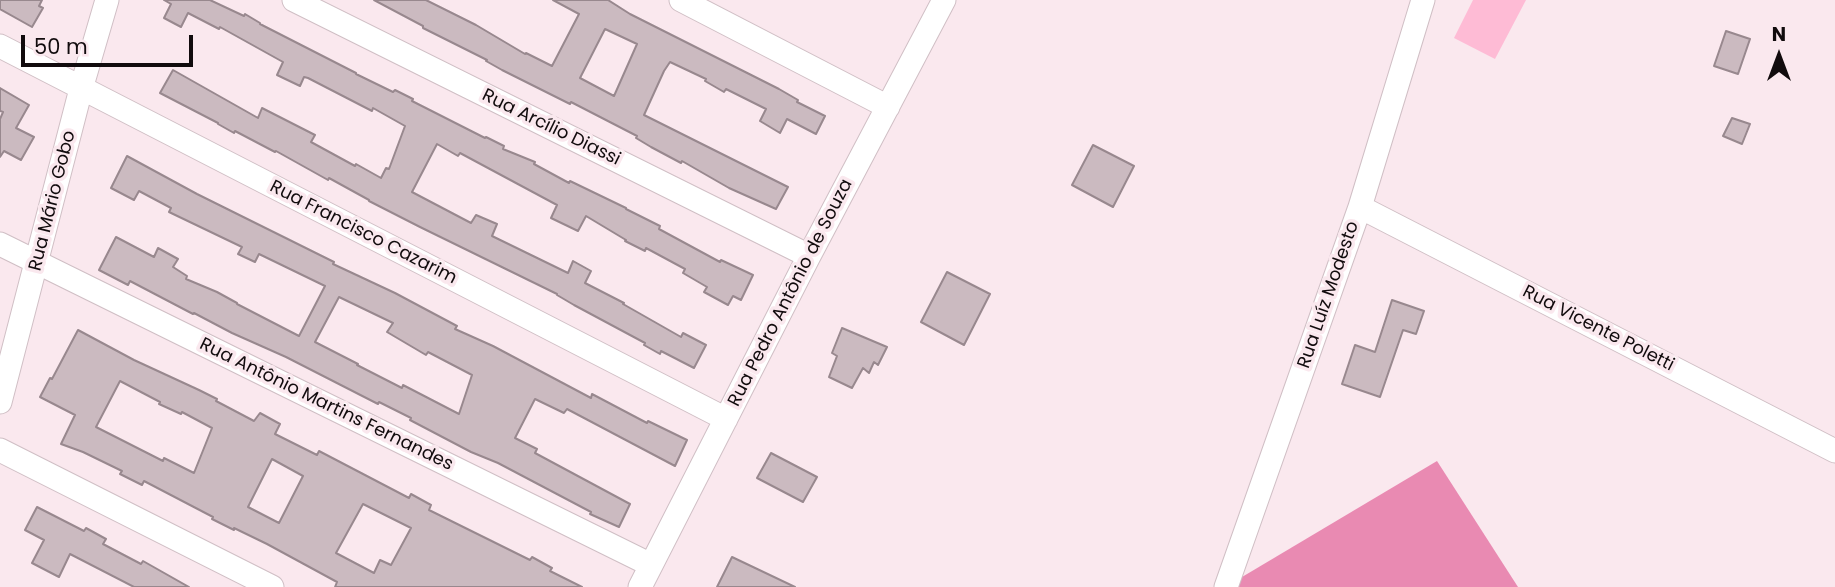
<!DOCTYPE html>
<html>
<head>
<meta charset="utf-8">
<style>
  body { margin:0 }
  #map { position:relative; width:1835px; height:587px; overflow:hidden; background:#fae8ee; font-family:Poppins,sans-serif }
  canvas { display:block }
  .north { position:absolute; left:1744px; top:21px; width:70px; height:70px; -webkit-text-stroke:5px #fae8ee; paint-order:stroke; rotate:0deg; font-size:19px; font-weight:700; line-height:28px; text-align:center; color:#110b0d }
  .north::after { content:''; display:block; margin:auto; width:24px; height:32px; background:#110b0d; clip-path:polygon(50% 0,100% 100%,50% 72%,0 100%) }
  .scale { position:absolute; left:21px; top:35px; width:172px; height:32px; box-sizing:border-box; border:4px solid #110b0d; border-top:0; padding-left:9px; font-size:21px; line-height:24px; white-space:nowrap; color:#110b0d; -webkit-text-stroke:5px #fae8ee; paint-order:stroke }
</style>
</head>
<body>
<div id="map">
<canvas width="1835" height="587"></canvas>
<div class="north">N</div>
<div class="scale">50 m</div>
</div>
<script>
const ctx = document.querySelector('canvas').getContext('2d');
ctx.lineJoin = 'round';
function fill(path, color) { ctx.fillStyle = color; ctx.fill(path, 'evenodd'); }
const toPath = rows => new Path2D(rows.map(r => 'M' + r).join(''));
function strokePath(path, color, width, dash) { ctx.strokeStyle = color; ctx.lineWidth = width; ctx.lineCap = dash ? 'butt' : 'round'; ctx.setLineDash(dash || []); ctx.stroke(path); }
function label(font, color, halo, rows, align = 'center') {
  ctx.font = font + ' Poppins,sans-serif'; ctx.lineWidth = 7; ctx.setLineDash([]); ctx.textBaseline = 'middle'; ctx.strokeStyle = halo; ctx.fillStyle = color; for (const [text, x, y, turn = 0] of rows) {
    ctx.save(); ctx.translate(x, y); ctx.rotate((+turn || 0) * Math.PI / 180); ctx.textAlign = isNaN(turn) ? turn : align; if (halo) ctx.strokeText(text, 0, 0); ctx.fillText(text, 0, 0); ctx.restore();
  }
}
fill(toPath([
  [1473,0,1526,0,1495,59,1454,38]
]), '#febbd5');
fill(toPath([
  [1437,461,1518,587,1238,587,1237,580]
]), '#e98ab2');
const building = toPath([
  [0,0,42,0,39,6,43,8,32,27,0,9,0,0],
  [164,0,210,0,244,16,245,14,260,23,260,24,356,73,356,74,393,92,395,90,413,99,412,101,485,138,486,137,504,146,503,149,535,162,534,164,569,183,570,181,626,208,626,209,660,226,659,229,720,262,721,260,753,275,741,300,733,296,728,305,704,292,707,287,683,273,685,269,646,248,645,251,625,241,626,240,586,216,578,231,551,218,557,205,460,153,458,156,437,144,412,192,471,223,476,215,497,224,492,236,568,273,573,261,591,271,585,283,624,303,623,304,681,337,683,333,706,345,694,368,661,351,660,354,644,345,645,343,574,305,557,295,557,294,420,227,369,201,369,200,329,178,328,180,276,151,275,152,235,131,234,133,218,124,218,123,160,93,173,70,258,118,262,108,315,135,311,142,355,166,356,164,381,178,386,168,389,169,405,126,373,108,372,111,308,78,304,77,300,86,277,75,283,62,220,27,219,29,188,13,181,27,164,18,171,4,164,0],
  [374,0,426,0,476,25,525,54,526,53,552,66,579,14,553,0,608,0,630,14,779,89,798,100,797,102,825,116,816,134,787,119,780,133,760,121,766,109,726,89,724,92,705,81,706,79,670,62,664,71,644,115,788,187,776,209,729,188,682,161,681,163,651,147,636,138,637,136,571,102,570,104,502,70,486,61,487,60,423,28,423,26,374,0],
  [605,29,637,44,614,96,580,78,605,29],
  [1726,31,1750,39,1738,74,1714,66,1726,31],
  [0,88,29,105,16,128,34,137,21,160,4,151,0,157,0,119,3,112,0,111,0,88],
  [1732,118,1750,124,1742,144,1723,136,1732,118],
  [1093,145,1134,166,1113,207,1072,185,1093,145],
  [127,156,197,194,334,262,333,264,395,293,457,326,455,329,493,346,591,398,592,394,647,423,648,421,687,440,675,466,567,409,564,413,535,399,515,438,537,449,535,453,630,504,619,527,590,514,591,512,498,463,471,452,410,420,411,418,379,402,378,404,286,357,232,333,194,313,193,314,130,281,128,285,99,270,116,237,154,257,158,248,178,259,173,267,187,276,186,279,217,292,237,303,237,304,299,336,325,286,259,254,255,262,238,254,242,247,169,212,171,208,139,191,134,200,111,188,127,156],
  [339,297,393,323,387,332,426,355,428,352,472,375,459,414,403,385,402,388,357,365,358,364,315,342,339,297],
  [947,272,990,294,964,345,921,322,947,272],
  [1392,300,1424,311,1416,334,1403,330,1380,397,1342,384,1355,345,1375,352,1392,300],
  [842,328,887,347,878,365,874,362,869,373,863,368,852,388,829,377,837,356,832,353,842,328],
  [78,330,134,360,199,390,217,399,216,401,254,421,260,413,280,424,275,434,317,455,319,451,409,498,411,494,431,505,429,510,530,560,532,557,552,568,550,571,582,587,335,587,337,582,267,544,234,528,234,530,212,519,213,517,144,481,142,485,120,474,122,471,83,452,61,444,75,415,40,397,50,378,52,379,78,330],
  [120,381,160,402,159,404,181,414,182,412,212,428,194,473,164,458,163,461,96,427,120,381],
  [272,459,303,476,279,523,248,507,272,459],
  [363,504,411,528,391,565,380,560,374,573,336,553,363,504],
  [771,453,817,477,803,502,757,478,771,453],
  [37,507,84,531,86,528,106,539,103,544,141,564,143,561,189,587,134,587,70,554,59,577,32,563,44,540,25,530,37,507],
  [732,557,795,587,717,587,732,557]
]);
fill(building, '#cbbac0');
strokePath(building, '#98888e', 2);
const minor = toPath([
  [294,0,809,256],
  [681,0,888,107],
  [0,46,726,419],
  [1360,207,1835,451],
  [0,244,651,565],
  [0,402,81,89,107,0],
  [0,450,272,587],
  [640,587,809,256,944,0],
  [1226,587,1360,207,1423,0]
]);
strokePath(minor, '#d0bfc5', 25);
strokePath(minor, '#fff', 23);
label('18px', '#110b0d', '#fae8ee', [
  ["Rua Arcílio Diassi",551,128,26],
  ["Rua Mário Gobo",53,201,-76],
  ["Rua Francisco Cazarim",363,233,27],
  ["Rua Pedro Antônio de Souza",791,293,-63],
  ["Rua Luíz Modesto",1329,295,-71],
  ["Rua Vicente Poletti",1598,329,27],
  ["Rua Antônio Martins Fernandes",326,405,26]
]);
</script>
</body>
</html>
